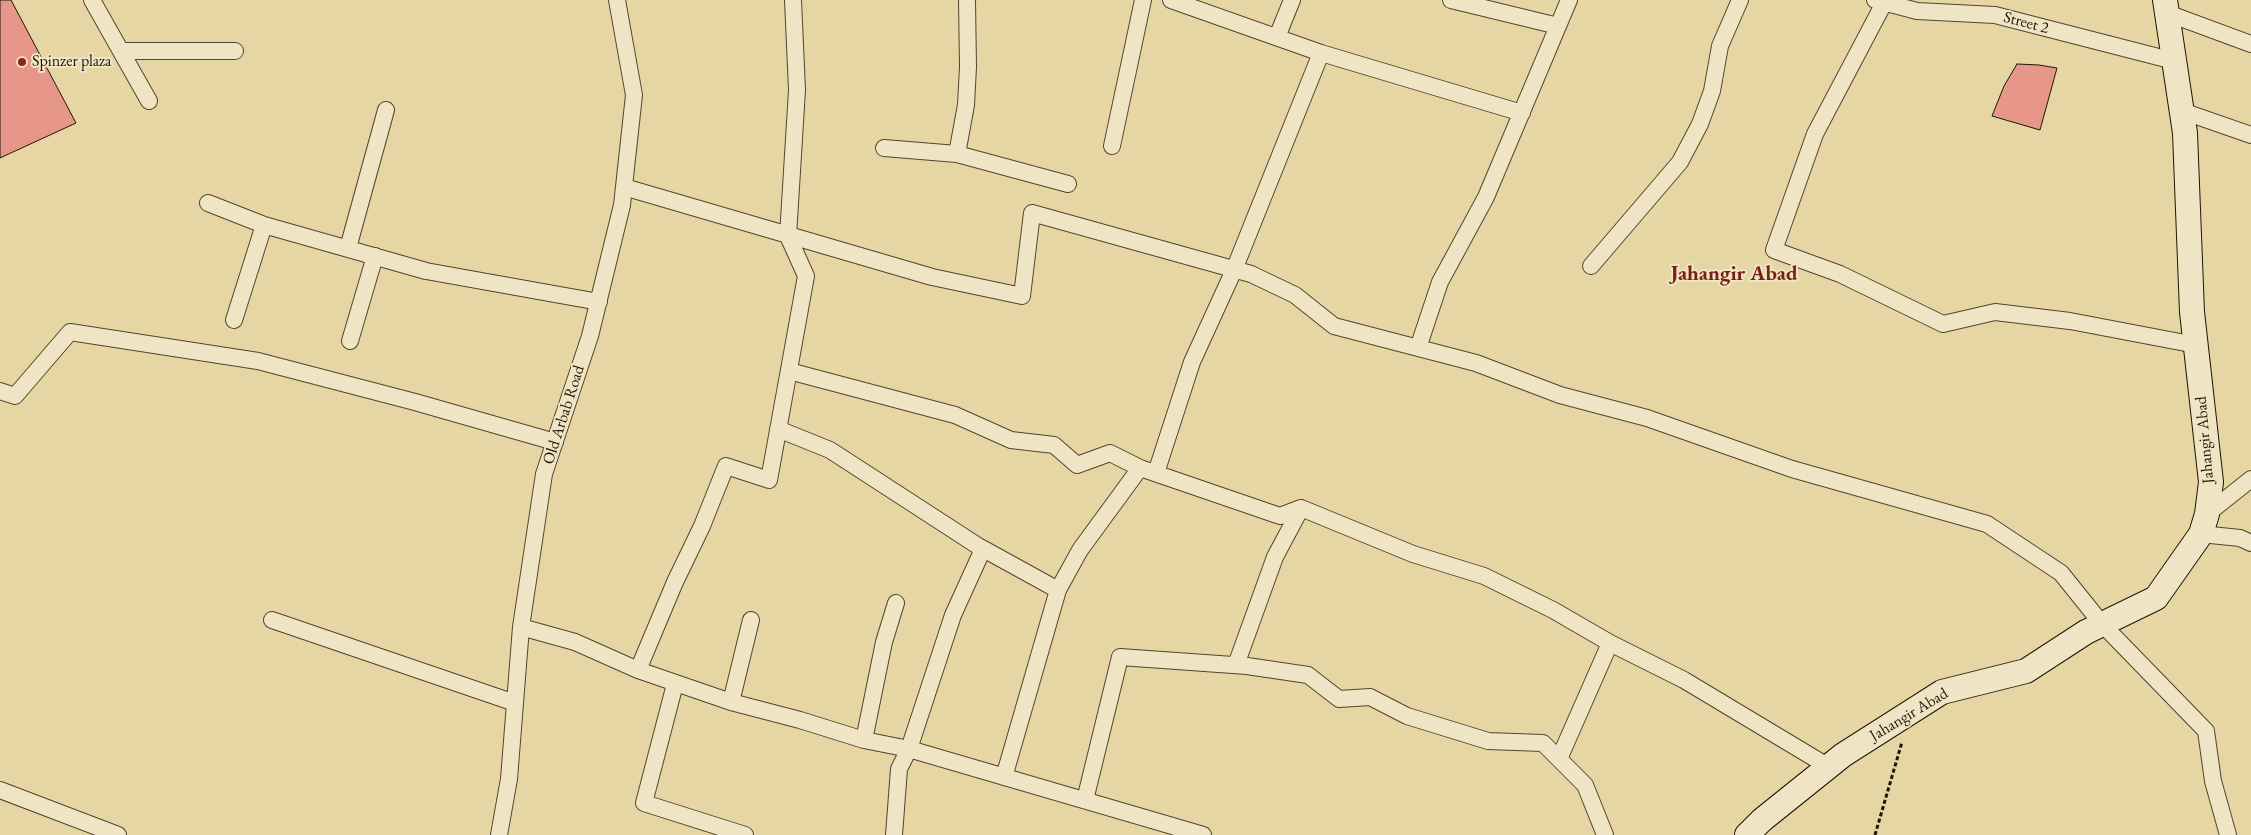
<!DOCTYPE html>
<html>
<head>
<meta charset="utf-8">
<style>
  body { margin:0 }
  canvas { display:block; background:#e6d6a4 }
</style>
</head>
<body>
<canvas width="2251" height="835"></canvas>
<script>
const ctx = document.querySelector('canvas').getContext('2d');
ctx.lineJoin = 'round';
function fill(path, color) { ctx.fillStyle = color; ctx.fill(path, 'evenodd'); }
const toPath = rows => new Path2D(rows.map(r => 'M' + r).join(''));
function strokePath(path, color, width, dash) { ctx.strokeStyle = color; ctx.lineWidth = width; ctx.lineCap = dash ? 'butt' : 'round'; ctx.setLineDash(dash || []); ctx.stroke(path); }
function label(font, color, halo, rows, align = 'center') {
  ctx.font = font + ' "EB Garamond",serif'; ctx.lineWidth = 4; ctx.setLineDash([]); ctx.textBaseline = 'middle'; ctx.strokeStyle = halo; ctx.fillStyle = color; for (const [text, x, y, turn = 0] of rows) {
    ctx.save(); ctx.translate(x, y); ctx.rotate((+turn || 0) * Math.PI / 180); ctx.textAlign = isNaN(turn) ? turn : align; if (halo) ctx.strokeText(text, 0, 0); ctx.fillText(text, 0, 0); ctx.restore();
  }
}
const building = toPath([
  [0,0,11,0,76,123,0,158,0,0],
  [2017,64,2039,65,2057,68,2040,130,1992,116,2004,86,2017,64]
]);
fill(building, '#e6978a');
strokePath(building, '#201506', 1);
const street = toPath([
  [92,0,149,101],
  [1171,0,1321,53,1522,113],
  [1451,0,1558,26],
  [1875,0,1917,11,1995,15,2174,61],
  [1884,3,1815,134,1774,250,1840,274,1943,324,1995,312,2070,321,2196,345],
  [2167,13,2251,44],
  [1277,37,1292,0],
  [121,51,235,51],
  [2182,111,2251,135],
  [1112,146,1143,0],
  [884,148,957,154,1068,184],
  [957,154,966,105,968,67,967,0],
  [624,187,932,277,1022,296,1032,213,1251,274,1295,295,1334,326,1476,363,1560,395,1647,418,1792,469,1987,524,2061,573,2102,624,2206,731,2213,781,2228,835],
  [208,203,264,225,426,271,599,302],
  [348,248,386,110],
  [1591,266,1680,162,1700,124,1712,91,1720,46,1740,0],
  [234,320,264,225],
  [350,341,375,256],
  [1418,348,1440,282,1486,197,1569,0],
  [789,371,955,415,1011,440,1054,445,1077,465,1110,453,1140,468],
  [0,391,15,396,70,332,258,361,415,402,555,442],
  [778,429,830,450,978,546,1058,590],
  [1156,473,1192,362,1234,270,1321,53],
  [2207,514,2251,479],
  [2201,534,2240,538,2251,543],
  [272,620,515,703],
  [521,627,575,642,638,670,731,702,800,720,864,740,909,749,1203,835],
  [1236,665,1275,557,1301,508],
  [638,670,675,582,702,526,726,466,769,480,806,276,788,236,797,90,793,0],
  [675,684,644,803,745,835],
  [731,702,751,620],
  [864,740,884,642,896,603],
  [1559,759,1610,643],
  [1004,777,1058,590,1080,550,1140,468,1280,516,1301,508,1413,554,1484,576,1553,610,1610,643,1684,680,1829,767],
  [0,790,118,835],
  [1085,800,1120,657,1247,666,1308,675,1339,699,1370,697,1407,716,1488,741,1543,743,1585,785,1605,835],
  [499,835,509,779,521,627,544,474,590,336,622,205,634,95,617,0],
  [894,835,899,769,909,749,953,615,983,549]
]);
const secondary = toPath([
  [1747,835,1762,820,1843,755,1942,692,2026,671,2086,632,2156,598,2201,534,2207,514,2211,482,2192,312,2185,133,2165,0]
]);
strokePath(street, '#52452e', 18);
strokePath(secondary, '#201506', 26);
strokePath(toPath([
  [1875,835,1902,742]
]), '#201506', 3, [4, 2.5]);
strokePath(street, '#efe4c4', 16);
strokePath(secondary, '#efe4c4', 24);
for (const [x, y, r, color] of [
  [22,62,5,"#8f2418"]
]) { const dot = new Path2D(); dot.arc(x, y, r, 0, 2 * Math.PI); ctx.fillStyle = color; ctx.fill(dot); strokePath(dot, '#efe4c4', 2); }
label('16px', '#201506', '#efe4c4', [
  ["Street 2",2026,23,15],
  ["Old Arbab Road",564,415,-72],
  ["Jahangir Abad",2205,440,-95],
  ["Jahangir Abad",1909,715,-31]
]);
label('16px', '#201506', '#efe4c4', [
  ["Spinzer plaza",32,62]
], 'left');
label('bold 21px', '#7a1f14', '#efe4c4', [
  ["Jahangir Abad",1734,274]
]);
</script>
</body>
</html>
